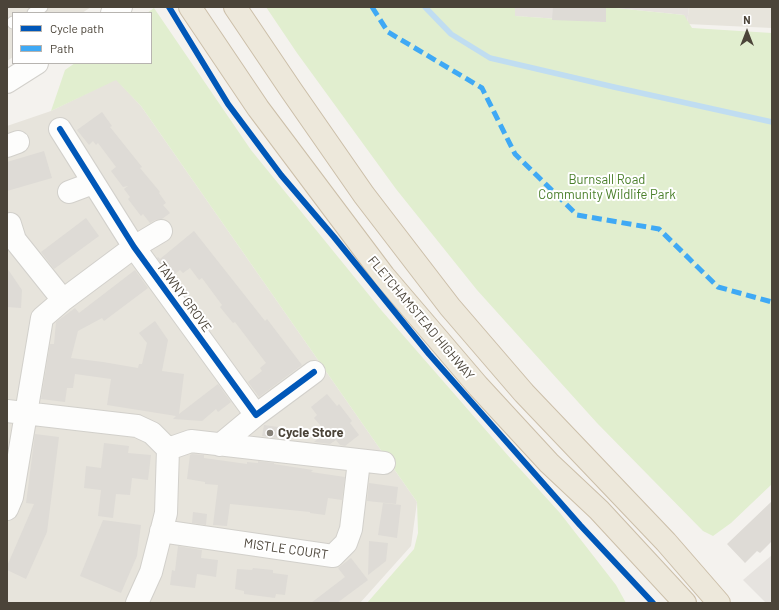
<!DOCTYPE html>
<html>
<head>
<meta charset="utf-8">
<style>
  body { margin:0 }
  #map { position:relative; width:779px; height:610px; overflow:hidden; background:#f4f2ee; font-family:Barlow,sans-serif }
  canvas { display:block }
  .frame { position:absolute; inset:0; border:8px solid #4b4439; pointer-events:none }
  .legend { position:absolute; left:12px; top:12px; width:140px; height:52px; box-sizing:border-box; background:#fff; border:1px solid #b7b4b0; margin:0; padding:5px 7px; list-style:none; font-size:12px; color:#4b4439 }
  .legend li { display:flex; align-items:center; gap:8px; height:20px }
  .legend b { width:20px; border:1px solid #b7b4b0 }
  .north { position:absolute; left:727px; top:12px; width:40px; height:40px; -webkit-text-stroke:3px #fff; paint-order:stroke; rotate:0deg; font-size:11px; font-weight:700; line-height:16px; text-align:center; color:#4b4439 }
  .north::after { content:''; display:block; margin:auto; width:14px; height:18px; background:#4b4439; clip-path:polygon(50% 0,100% 100%,50% 72%,0 100%) }
</style>
</head>
<body>
<div id="map">
<canvas width="779" height="610"></canvas>
<div class="frame"></div>
<ul class="legend">
<li><b style="height:5px;background:#0057b8"></b>Cycle path</li>
<li><b style="height:5px;background:#3fa9f5"></b>Path</li>
</ul>
<div class="north">N</div>
</div>
<script>
const ctx = document.querySelector('canvas').getContext('2d');
ctx.lineJoin = 'round';
function fill(path, color) { ctx.fillStyle = color; ctx.fill(path, 'evenodd'); }
const toPath = rows => new Path2D(rows.map(r => 'M' + r).join(''));
function strokePath(path, color, width, dash) { ctx.strokeStyle = color; ctx.lineWidth = width; ctx.lineCap = dash ? 'butt' : 'round'; ctx.setLineDash(dash || []); ctx.stroke(path); }
function label(font, color, halo, rows, align = 'center') {
  ctx.font = font + ' Barlow,sans-serif'; ctx.lineWidth = 4; ctx.setLineDash([]); ctx.textBaseline = 'middle'; ctx.strokeStyle = halo; ctx.fillStyle = color; for (const [text, x, y, turn = 0] of rows) {
    ctx.save(); ctx.translate(x, y); ctx.rotate((+turn || 0) * Math.PI / 180); ctx.textAlign = isNaN(turn) ? turn : align; if (halo) ctx.strokeText(text, 0, 0); ctx.fillText(text, 0, 0); ctx.restore();
  }
}
fill(toPath([
  [7,7,91,7,82,13,13,13,13,57,7,61],
  [689,7,772,7,772,28,687,24],
  [116,79,141,106,417,502,411,546,360,603,7,603,7,126,51,111]
]), '#e7e4dc');
fill(toPath([
  [515,7,605,7,603,22,514,16],
  [606,7,689,7,687,24,684,15]
]), '#e6e2de');
fill(toPath([
  [266,7,515,7,515,16,603,22,606,7,684,15,692,28,772,33,772,484,731,523,713,536,703,531,597,423,477,290,396,189,297,53],
  [154,8,251,150,382,311,511,459,560,513,616,585,626,603,367,603,414,549,418,533,417,502,141,106,116,80,51,111,65,70,75,63,151,63,151,13,147,13]
]), '#e1eecf');
fill(toPath([
  [772,555,772,603,766,603,743,580]
]), '#e6e3df');
strokePath(toPath([
  [425,7,451,34,490,58,614,87,772,122]
]), '#c0ddf1', 5.5);
fill(toPath([
  [553,7,606,7,606,22,552,20],
  [102,112,112,126,110,127,142,167,140,168,160,192,159,193,166,203,163,205,170,213,162,219,155,220,150,223,143,214,141,216,128,199,130,197,124,189,128,186,123,187,111,171,116,167,98,143,96,145,93,141,89,145,77,130],
  [44,151,52,178,7,191,7,162],
  [86,218,99,236,54,269,41,252],
  [194,231,265,321,267,319,302,365,259,397,248,382,262,371,260,368,266,363,235,322,233,323,220,307,222,305,202,278,199,280,190,268,183,273,180,270,171,277,157,258,158,257,160,259],
  [7,268,22,290,21,308,7,307],
  [135,270,148,288,104,321,102,318,78,331,71,358,103,362,138,368,139,364,142,364,147,343,139,333,155,321,168,340,162,371,184,374,179,414,218,384,231,402,218,412,216,409,202,421,173,419,176,416,107,405,111,379,75,374,73,388,67,388,65,402,41,399,50,344,54,344,56,322,75,308,79,313],
  [327,394,337,406,339,404,352,421,350,423,359,435,345,446,340,445,336,440,330,444,314,442,326,432,314,418,317,415,311,407],
  [264,425,278,427,277,438,262,436],
  [35,434,59,437,47,532,26,579,7,570,7,566,34,504,26,503],
  [104,443,129,446,128,453,151,455,148,480,132,478,130,495,116,494,113,518,98,516,101,490,84,488,86,466,101,468],
  [192,454,204,455,204,458,247,464,247,462,258,463,258,461,274,463,274,464,313,470,311,472,345,477,342,500,328,498,325,515,310,513,310,512,230,504,227,526,213,525,218,485,205,484,205,482,187,479,190,455],
  [369,483,398,487,396,504,367,501],
  [772,501,772,541,760,553,757,551,745,563,727,544],
  [383,503,401,505,397,538,378,535],
  [193,512,207,514,206,525,192,523],
  [103,520,141,525,137,556,121,593,80,576],
  [369,541,388,543,386,561,368,575],
  [178,546,202,550,201,558,218,560,216,577,197,574,195,588,170,585,172,570,175,571],
  [351,558,368,580,337,603,311,603,345,577,338,568],
  [253,568,273,570,273,573,288,575,285,595,276,594,275,598,244,594,244,591,235,589,237,569,252,570]
]), '#dedbd6');
const lane = toPath([
  [33,13,42,7],
  [13,23,13,22]
]);
const street = toPath([
  [112,13,121,7],
  [7,82,37,63],
  [60,129,134,247,256,415,314,372],
  [7,146,18,142],
  [69,192,93,183],
  [10,224,15,240,63,300],
  [7,411,137,426,152,433,168,449,166,513,151,572,137,603],
  [220,445,256,415],
  [168,449,191,441,384,463],
  [7,509,12,497,42,318,63,300,134,247,161,231],
  [161,531,333,556,346,543,351,529,359,461]
]);
const highway = toPath([
  [190,7,258,108,384,276,478,386,549,463,599,510,685,603],
  [235,7,291,90,364,195,450,307,524,393,666,542,719,603]
]);
strokePath(lane, '#d2d0cb', 13);
strokePath(street, '#d2d0cb', 24);
strokePath(highway, '#ccbfa9', 24);
strokePath(lane, '#fdfdfc', 11);
strokePath(street, '#fdfdfc', 22);
strokePath(highway, '#ede8db', 22);
strokePath(toPath([
  [372,7,388,32,482,88,515,154,577,215,659,229,718,287,772,302]
]), '#3fa9f5', 5, [10, 5]);
strokePath(toPath([
  [169,7,228,104,281,175,334,237,429,354,580,525,653,603],
  [60,129,134,247,256,415,314,372]
]), '#0057b8', 6);
for (const [x, y, r, color] of [
  [270,433,4,"#868178"]
]) { const dot = new Path2D(); dot.arc(x, y, r, 0, 2 * Math.PI); ctx.fillStyle = color; ctx.fill(dot); strokePath(dot, '#fff', 1.5); }
label('13px', '#4a7f2a', '#fff', [
  ["Burnsall Road",607,180],
  ["Community Wildlife Park",607,195]
]);
label('13px', '#4b4439', '#fff', [
  ["TAWNY GROVE",184,297,54],
  ["FLETCHAMSTEAD HIGHWAY",421,318,50],
  ["MISTLE COURT",286,549,8]
]);
label('bold 13px', '#4b4439', '#fff', [
  ["Cycle Store",278,433]
], 'left');
</script>
</body>
</html>
